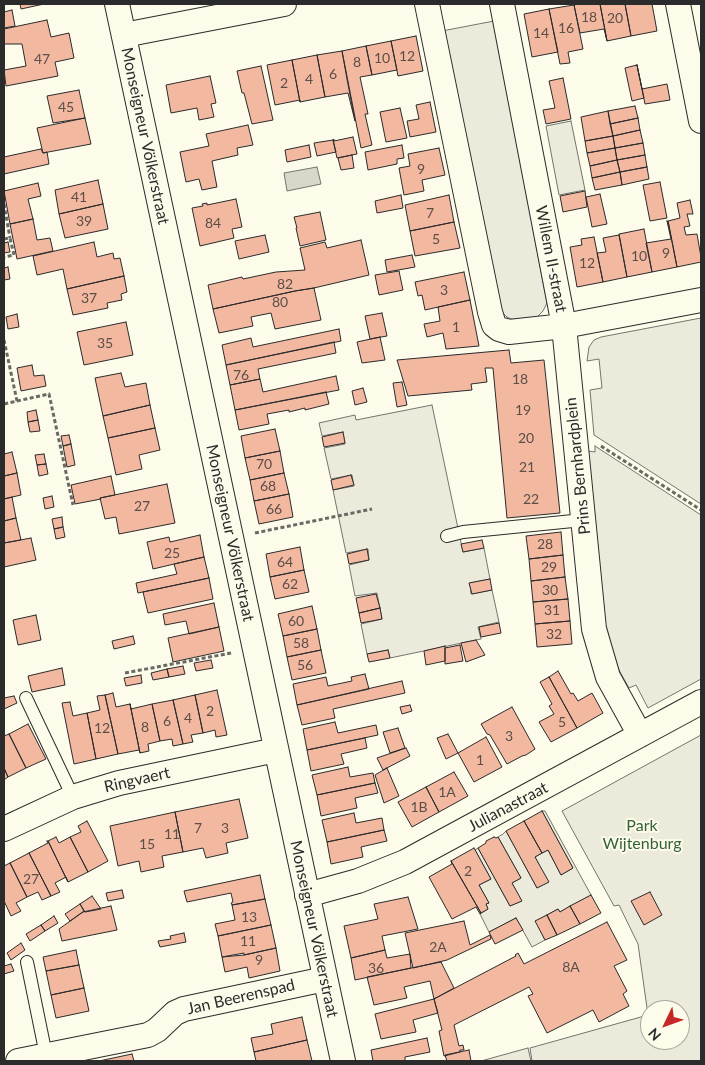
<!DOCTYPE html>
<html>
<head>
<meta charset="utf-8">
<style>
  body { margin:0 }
  #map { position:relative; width:705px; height:1065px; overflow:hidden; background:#fdfbea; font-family:Lato,sans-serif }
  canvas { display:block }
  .frame { position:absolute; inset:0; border:5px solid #2b2b2b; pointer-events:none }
  .north { position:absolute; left:640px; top:1000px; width:50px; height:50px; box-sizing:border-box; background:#fdfbea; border:1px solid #a9a89e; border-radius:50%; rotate:228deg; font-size:14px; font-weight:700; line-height:20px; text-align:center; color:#2b2b2b }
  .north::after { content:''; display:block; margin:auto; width:18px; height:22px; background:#c62828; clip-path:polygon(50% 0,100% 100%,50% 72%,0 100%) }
</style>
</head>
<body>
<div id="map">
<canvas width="705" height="1065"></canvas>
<div class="frame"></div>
<div class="north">N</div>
</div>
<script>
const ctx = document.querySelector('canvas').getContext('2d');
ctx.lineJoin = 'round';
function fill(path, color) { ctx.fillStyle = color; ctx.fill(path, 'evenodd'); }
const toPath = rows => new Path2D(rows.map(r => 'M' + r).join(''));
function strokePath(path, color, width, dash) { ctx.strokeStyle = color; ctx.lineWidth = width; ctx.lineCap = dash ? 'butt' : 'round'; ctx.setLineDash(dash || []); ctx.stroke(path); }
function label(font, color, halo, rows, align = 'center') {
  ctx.font = font + ' Lato,sans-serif'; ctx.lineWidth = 4; ctx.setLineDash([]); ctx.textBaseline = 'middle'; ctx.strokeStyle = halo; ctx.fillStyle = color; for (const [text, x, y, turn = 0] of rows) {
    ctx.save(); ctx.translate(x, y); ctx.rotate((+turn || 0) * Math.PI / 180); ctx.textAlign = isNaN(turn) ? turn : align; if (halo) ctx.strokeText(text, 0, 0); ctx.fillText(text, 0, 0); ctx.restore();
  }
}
const green = toPath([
  [494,21,547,303,543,311,535,319,515,321,507,317,500,310,442,31,494,21],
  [701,318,701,504,594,435,590,390,602,388,599,359,587,361,589,347,594,340,601,337,701,318],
  [595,446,701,515,701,679,648,708,636,685,629,688,620,672,611,651,606,631,588,451,595,452,595,446],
  [701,735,701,1061,532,1061,530,1048,648,1015,638,944,619,905,614,906,562,811,701,735],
  [650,1010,680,1010,680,1040,650,1040,650,1010],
  [542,811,545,811,591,895,560,912,558,909,536,921,545,940,532,947,516,918,489,932,480,914,488,909,486,904,489,903,479,885,491,879,475,850,478,848,510,906,521,901,512,883,521,878,498,837,503,834,506,831,537,888,548,882,535,857,548,850,561,875,573,868,542,811],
  [528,1048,531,1061,481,1061,528,1048]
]);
fill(green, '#ecebdb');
strokePath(green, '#74746e', 1);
const parking = toPath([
  [571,121,585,190,559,195,546,126,571,121],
  [432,405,463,552,484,548,490,579,470,583,471,594,492,590,499,622,478,627,481,639,390,658,388,650,367,654,361,624,382,619,377,593,355,596,349,565,369,560,368,549,346,553,333,490,354,486,352,475,331,479,324,448,345,444,343,432,322,436,319,423,355,415,356,420,432,405]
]);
fill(parking, '#eceadb');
strokePath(parking, '#74746e', 1);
const water = toPath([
  [317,167,321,184,287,191,284,173,317,167]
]);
fill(water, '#d8d7c9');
strokePath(water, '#74746e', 1);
const building = toPath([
  [20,4,44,4,21,9,20,4],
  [578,4,600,4,607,41,604,29,580,33,574,5,578,4],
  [600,4,625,4,631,36,607,41,600,4],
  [625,4,652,4,657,31,631,36,625,4],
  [574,5,583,49,568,52,570,63,560,64,549,9,574,5],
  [549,9,558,52,532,57,524,14,549,9],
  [12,10,15,26,4,28,4,12,12,10],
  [47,20,51,37,69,33,74,58,55,62,58,76,6,86,4,70,26,66,22,44,4,44,4,29,47,20],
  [416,36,423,71,398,76,391,41,416,36],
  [391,41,397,70,372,75,366,46,391,41],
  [366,46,372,75,360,77,368,114,365,114,372,145,361,148,342,51,366,46],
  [342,51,347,79,355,121,348,93,325,97,317,55,342,51],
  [317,55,325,97,300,102,292,60,317,55],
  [292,60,300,102,300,100,275,105,267,65,292,60],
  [637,65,644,98,632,101,625,68,637,65],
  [637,65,642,89,667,84,670,100,645,104,637,65],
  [261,66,273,120,252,124,244,93,242,93,237,71,261,66],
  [210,76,216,103,211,104,214,117,199,120,197,108,171,113,166,85,210,76],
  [563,78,571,119,546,124,543,110,555,108,549,81,563,78],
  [79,90,85,118,53,123,47,96,79,90],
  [430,102,436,132,410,137,407,121,419,119,416,105,430,102],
  [635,106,638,118,610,124,608,111,635,106],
  [400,108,407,138,386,142,380,112,400,108],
  [608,111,613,136,585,141,581,117,608,111],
  [85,118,91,144,43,153,37,128,85,118],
  [638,118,640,130,613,136,610,124,638,118],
  [248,125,253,145,237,148,238,155,212,161,217,187,202,190,199,179,186,182,180,152,209,146,206,134,248,125],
  [640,130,643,143,615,148,613,136,640,130],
  [613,136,615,148,587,153,585,141,613,136],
  [353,137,357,154,337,158,333,140,334,139,334,141,353,137],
  [333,140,336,152,317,156,314,143,333,140],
  [643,143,645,155,617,160,615,148,643,143],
  [309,145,311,157,287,162,285,150,309,145],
  [402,145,404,158,397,159,397,164,368,170,365,152,402,145],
  [439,148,445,175,422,180,424,191,404,195,399,168,410,166,408,154,439,148],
  [615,148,617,160,590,166,587,153,615,148],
  [41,149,43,153,47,152,49,164,4,174,4,157,41,149],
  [352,155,354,168,341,170,338,158,352,155],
  [645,155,647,167,620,172,617,160,645,155],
  [617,160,620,172,592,178,590,166,617,160],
  [647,167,649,179,622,185,620,172,647,167],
  [620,172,622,185,595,190,592,178,620,172],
  [98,180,103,204,59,214,55,190,98,180],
  [660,182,667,218,650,221,643,185,660,182],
  [38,183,41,196,28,199,33,219,10,224,4,191,38,183],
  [585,191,587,207,563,212,560,196,585,191],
  [600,194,607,224,592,227,586,197,600,194],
  [401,195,403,208,377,213,375,201,401,195],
  [449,195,454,222,410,231,405,205,449,195],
  [236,199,242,227,232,229,234,238,200,246,192,208,203,206,202,204,207,203,207,205,236,199],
  [690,200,693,214,687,214,690,226,684,227,686,235,697,234,701,257,701,262,677,267,668,221,680,218,677,203,690,200],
  [103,204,108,229,65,238,59,214,103,204],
  [320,212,326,240,300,246,296,228,297,228,294,217,320,212],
  [33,219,37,240,50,238,53,251,17,259,10,224,33,219],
  [667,221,668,221,677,267,652,272,646,243,671,239,667,221],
  [454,222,460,248,415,256,410,231,454,222],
  [644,229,652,272,627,277,619,234,644,229],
  [265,235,269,252,239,259,235,241,265,235],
  [619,235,627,277,603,282,597,253,606,252,603,238,619,235],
  [594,237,603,282,577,287,570,247,582,245,581,239,594,237],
  [361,240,369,275,314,288,295,291,213,309,208,285,242,277,243,279,276,272,305,270,300,248,325,242,327,248,361,240],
  [8,242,10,252,4,253,4,243,8,242],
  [94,242,97,257,113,253,114,259,120,258,124,276,67,289,63,269,37,275,33,256,94,242],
  [412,255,415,267,387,272,385,260,412,255],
  [8,267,10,279,4,280,4,268,8,267],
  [399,271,403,290,379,295,375,275,399,271],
  [464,272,470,300,425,310,422,295,418,296,415,282,464,272],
  [124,276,127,292,121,294,122,300,107,303,108,308,73,315,67,289,124,276],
  [314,288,321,320,275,329,271,313,251,317,253,326,219,333,213,309,295,291,314,288],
  [470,300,479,346,446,349,443,333,427,337,424,324,440,321,438,307,470,300],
  [382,313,387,336,370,339,365,316,382,313],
  [17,314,19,327,8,329,6,317,17,314],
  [126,322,133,355,84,365,77,332,126,322],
  [339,329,341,341,226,365,222,345,251,338,253,347,339,329],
  [380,337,385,360,362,363,357,342,380,337],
  [334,342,336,353,258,369,260,379,230,385,226,365,334,342],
  [509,350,511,363,544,360,560,513,507,518,493,368,485,368,487,382,471,384,472,390,408,396,397,360,509,350],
  [32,365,34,376,44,375,46,386,21,391,17,368,32,365],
  [121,373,125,387,146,383,150,405,103,416,95,378,121,373],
  [336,376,339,390,235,410,230,385,260,379,263,392,336,376],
  [402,382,407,405,397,407,393,383,402,382],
  [363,388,367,402,355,405,352,391,363,388],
  [326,392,329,404,305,410,305,408,289,412,289,410,267,414,269,424,239,430,235,410,326,392],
  [150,405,155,428,108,438,103,416,150,405],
  [36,410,38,420,28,422,27,412,36,410],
  [38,420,40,431,30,432,28,422,38,420],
  [155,428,160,450,139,455,142,469,116,475,108,438,155,428],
  [275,429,280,451,245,458,241,436,275,429],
  [343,432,345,443,324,447,322,437,343,432],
  [69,435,71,444,63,446,61,436,69,435],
  [71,444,75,465,67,467,63,446,71,444],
  [280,451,284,473,250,480,245,458,280,451],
  [12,452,17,473,4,476,4,454,12,452],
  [44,454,46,464,37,465,35,455,44,454],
  [46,464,48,474,39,476,37,465,46,464],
  [17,473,21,495,4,499,4,476,17,473],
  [284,473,289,494,254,501,250,480,284,473],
  [351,475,354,485,333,490,331,480,351,475],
  [111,476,115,495,100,498,101,499,75,504,71,485,111,476],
  [167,484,175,523,119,534,116,517,105,519,100,498,167,484],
  [289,494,293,517,259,524,254,501,289,494],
  [52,496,54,507,45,509,43,498,52,496],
  [12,497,16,518,4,521,4,499,12,497],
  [62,517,63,527,54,529,52,519,62,517],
  [16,518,21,540,4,543,4,521,16,518],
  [63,527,65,537,56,539,54,529,63,527],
  [561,532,563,555,529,559,526,536,561,532],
  [200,535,204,557,153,569,147,542,169,537,170,542,200,535],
  [31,538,36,560,4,567,4,543,31,538],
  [482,540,484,548,463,552,461,544,482,540],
  [300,547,304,570,270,577,266,554,300,547],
  [367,549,369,560,349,564,347,554,367,549],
  [563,555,565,577,531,581,529,559,563,555],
  [204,557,209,578,138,593,136,583,177,574,174,564,204,557],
  [304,570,309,592,275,599,270,577,304,570],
  [565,577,568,599,533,602,531,581,565,577],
  [209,578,213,599,148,613,143,592,209,578],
  [490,579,492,590,472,594,469,583,490,579],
  [376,594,380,608,359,613,356,598,376,594],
  [568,599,570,621,535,624,533,602,568,599],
  [214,603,219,627,189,634,186,621,165,625,163,614,214,603],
  [312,606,317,629,283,636,278,614,312,606],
  [380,608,382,619,361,623,359,613,380,608],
  [36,615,41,640,18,645,13,620,36,615],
  [570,621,572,644,537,647,535,624,570,621],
  [499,623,501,633,481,637,479,627,499,623],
  [219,627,224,651,173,662,168,638,219,627],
  [317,629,321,650,287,657,283,636,317,629],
  [133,636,135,644,114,649,112,641,133,636],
  [476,640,485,655,466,662,461,643,476,640],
  [460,645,463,661,445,664,445,648,460,645],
  [445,646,445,661,426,665,424,651,445,646],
  [321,650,326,673,292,680,287,657,321,650],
  [388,650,390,658,369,662,367,654,388,650],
  [211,660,213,668,196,671,194,663,211,660],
  [183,666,185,674,169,677,167,669,183,666],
  [62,668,65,685,32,692,28,676,62,668],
  [167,669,169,677,153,680,151,673,167,669],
  [558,671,571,694,573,693,578,701,592,693,603,713,577,728,549,677,558,671],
  [365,674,369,689,297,705,293,684,326,677,328,686,352,681,351,677,365,674],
  [141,675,142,683,126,686,124,678,141,675],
  [549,677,577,728,551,742,539,722,554,714,549,706,552,704,540,682,549,677],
  [402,681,405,693,333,709,335,718,302,725,297,705,402,681],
  [217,690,227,735,216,737,215,730,203,733,195,695,217,690],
  [113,693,116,707,130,704,140,753,139,750,118,754,105,695,113,693],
  [105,695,118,754,96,759,87,713,100,710,97,696,105,695],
  [195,695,203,733,191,735,193,742,183,744,173,700,195,695],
  [14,696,17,703,4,709,4,698,14,696],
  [173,700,183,744,173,746,172,739,160,741,152,704,173,700],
  [70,702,73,716,87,713,96,759,74,764,62,703,70,702],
  [130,704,131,709,152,704,160,741,148,744,149,751,140,753,130,704],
  [410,705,412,711,402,714,400,707,410,705],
  [512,707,535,749,526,755,522,756,507,764,490,735,487,734,481,724,512,707],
  [335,722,338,733,376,725,378,735,307,750,303,729,335,722],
  [28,724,46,759,26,768,9,734,28,724],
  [398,728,405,748,390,753,383,732,398,728],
  [9,734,26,768,8,777,4,768,4,736,9,734],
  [448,734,458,753,446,759,437,738,448,734],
  [486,737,502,767,474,782,458,753,486,737],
  [365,738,367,748,341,754,344,764,311,771,307,750,365,738],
  [406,748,410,756,383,770,377,758,406,748],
  [348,767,350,777,373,773,375,783,317,795,312,775,348,767],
  [4,768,8,777,4,780,4,768],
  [387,768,399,796,384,803,375,775,387,768],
  [454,772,468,796,439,812,426,787,454,772],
  [375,783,378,793,355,798,357,808,321,816,317,795,375,783],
  [426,787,439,812,412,827,398,802,426,787],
  [239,799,248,838,226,843,228,853,206,858,203,848,183,852,175,812,239,799],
  [542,811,573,868,561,875,548,850,542,853,524,821,542,811],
  [175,812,183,852,162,856,164,867,141,872,139,861,118,866,110,826,175,812],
  [354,813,356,823,382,818,384,830,327,842,322,820,354,813],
  [87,821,108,861,88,872,70,837,81,832,78,826,87,821],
  [524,821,542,853,535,857,549,882,537,888,506,831,524,821],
  [384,830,387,841,361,847,363,857,331,864,327,842,384,830],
  [56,837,59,843,70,837,88,872,68,882,48,841,56,837],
  [494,837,496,838,498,837,521,878,512,883,522,901,510,906,478,848,486,843,486,841,494,837],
  [47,841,48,841,68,882,66,877,55,883,60,892,51,896,29,853,48,843,47,841],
  [474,848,491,879,479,885,489,903,486,904,488,909,481,913,451,861,474,848],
  [29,853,51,896,42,900,38,892,27,897,10,863,29,853],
  [451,861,481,913,480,914,476,907,452,919,429,877,452,864,451,861],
  [10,863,27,897,16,903,21,911,11,916,4,901,4,866,10,863],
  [260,875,265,899,232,905,231,903,233,902,231,893,187,902,184,891,260,875],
  [122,890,124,898,108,901,106,893,122,890],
  [650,892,662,915,644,925,631,901,650,892],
  [591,895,601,913,580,924,570,906,591,895],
  [92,896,101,909,85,912,80,904,92,896],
  [408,897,418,929,382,936,385,950,351,958,344,926,378,919,374,904,408,897],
  [265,899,271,925,218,936,215,924,235,920,232,905,265,899],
  [80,904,84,911,70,921,65,914,80,904],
  [111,906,117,930,62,941,59,929,83,912,111,906],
  [570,906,580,924,557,935,547,915,558,909,560,912,570,906],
  [547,915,557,935,545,940,535,921,547,915],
  [54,916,58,923,45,931,41,925,54,916],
  [516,918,523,930,495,944,489,932,516,918],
  [464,921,470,945,490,935,491,939,447,960,413,968,405,933,464,921],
  [607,922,627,960,614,966,627,991,623,994,629,1006,599,1022,593,1010,547,1033,528,996,533,994,529,987,454,1025,459,1046,463,1045,464,1050,460,1050,460,1052,444,1056,439,1031,442,1030,434,999,516,956,515,955,518,953,524,964,607,922],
  [41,925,45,931,30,941,26,934,41,925],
  [271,925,276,948,244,955,244,953,222,957,218,936,271,925],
  [184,933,186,942,160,947,158,941,171,939,170,936,184,933],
  [21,943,25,950,11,960,7,953,21,943],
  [276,948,280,971,249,978,247,967,225,972,222,957,244,955,276,948],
  [76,950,79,965,46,971,43,957,76,950],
  [385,950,387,958,410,954,411,968,355,980,351,958,385,950],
  [441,962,454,988,434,999,430,981,404,987,407,998,374,1005,367,977,441,962],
  [11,964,14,971,4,974,4,966,11,964],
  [79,965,84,988,51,995,46,971,79,965],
  [84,988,89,1011,56,1018,51,995,84,988],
  [434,999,438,1013,413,1020,416,1032,381,1039,375,1014,434,999],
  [302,1017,307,1040,254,1052,251,1038,273,1034,271,1024,302,1017],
  [427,1038,430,1052,405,1057,405,1061,373,1061,371,1050,427,1038],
  [307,1040,312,1061,256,1061,254,1052,307,1040],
  [469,1050,471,1061,447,1061,445,1055,469,1050],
  [132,1054,134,1061,99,1061,132,1054]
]);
fill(building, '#f2b8a0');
strokePath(building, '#2b2b2b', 1);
const service = toPath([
  [447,536,463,532,583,520],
  [26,698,73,797],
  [27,962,46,1055]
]);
const minor = toPath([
  [117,4,343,1061],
  [427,4,490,312,494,325,499,329,509,332,564,326,701,300],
  [502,4,564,326,594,629,608,677,640,735],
  [678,4,701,121],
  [124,35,284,4],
  [4,829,73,797,119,783,276,750],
  [307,895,358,881,405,862,701,702],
  [18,1061,148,1035,157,1030,175,1013,184,1009,325,979]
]);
strokePath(service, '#2b2b2b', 14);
strokePath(minor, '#2b2b2b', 26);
strokePath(toPath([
  [4,204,10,238],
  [4,239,10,238,14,255,4,257],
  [4,340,17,401,4,404],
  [17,401,49,394,73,505],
  [601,446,701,510],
  [255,533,372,509],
  [125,673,231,653]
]), '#6a6964', 3, [4, 2.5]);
strokePath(service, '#fdfbea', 12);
strokePath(minor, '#fdfbea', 24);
label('14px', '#5d4e48', null, [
  ["18",589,17],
  ["20",615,18],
  ["16",566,28],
  ["14",541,33],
  ["12",407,56],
  ["10",382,58],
  ["47",42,59],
  ["8",357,62],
  ["6",333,74],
  ["4",309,79],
  ["2",284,83],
  ["45",66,107],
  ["9",421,169],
  ["41",79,197],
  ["7",430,213],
  ["39",84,221],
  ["84",213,223],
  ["5",436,239],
  ["9",666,253],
  ["10",639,256],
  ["12",587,263],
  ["82",285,284],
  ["3",444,290],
  ["37",89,298],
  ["80",280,302],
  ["1",456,327],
  ["35",105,343],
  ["76",241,375],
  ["18",520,379],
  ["19",523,410],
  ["20",526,438],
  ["70",264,464],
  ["21",527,467],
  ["68",268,486],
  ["22",531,499],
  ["27",142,506],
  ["66",274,509],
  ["28",545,544],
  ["25",172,553],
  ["64",285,562],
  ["29",549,567],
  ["62",290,584],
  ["30",550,590],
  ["31",552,610],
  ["60",296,621],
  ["32",554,634],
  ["58",301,643],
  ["56",305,665],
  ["2",210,711],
  ["4",188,718],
  ["6",167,721],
  ["5",562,722],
  ["8",145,727],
  ["12",102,728],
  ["3",509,736],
  ["1",480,760],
  ["1A",447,792],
  ["1B",419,807],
  ["7",198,828],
  ["3",225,828],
  ["11",172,834],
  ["15",147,844],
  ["2",468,871],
  ["27",31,879],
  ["13",249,917],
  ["11",248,941],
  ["2A",438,947],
  ["9",259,960],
  ["8A",571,967],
  ["36",376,968]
]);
label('16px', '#2b2b2b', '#fdfbea', [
  ["Monseigneur Völkerstraat",145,136,78],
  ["Willem II-straat",551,259,79],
  ["Prins Bernhardplein",578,466,-96],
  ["Monseigneur Völkerstraat",230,533,78],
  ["Ringvaert",137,780,-13],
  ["Julianastraat",508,807,-28],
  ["Monseigneur Völkerstraat",314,929,78],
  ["Jan Beerenspad",241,997,-13]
]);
label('16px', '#34623c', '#fdfbea', [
  ["Park",642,826],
  ["Wijtenburg",642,844]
]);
</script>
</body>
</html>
